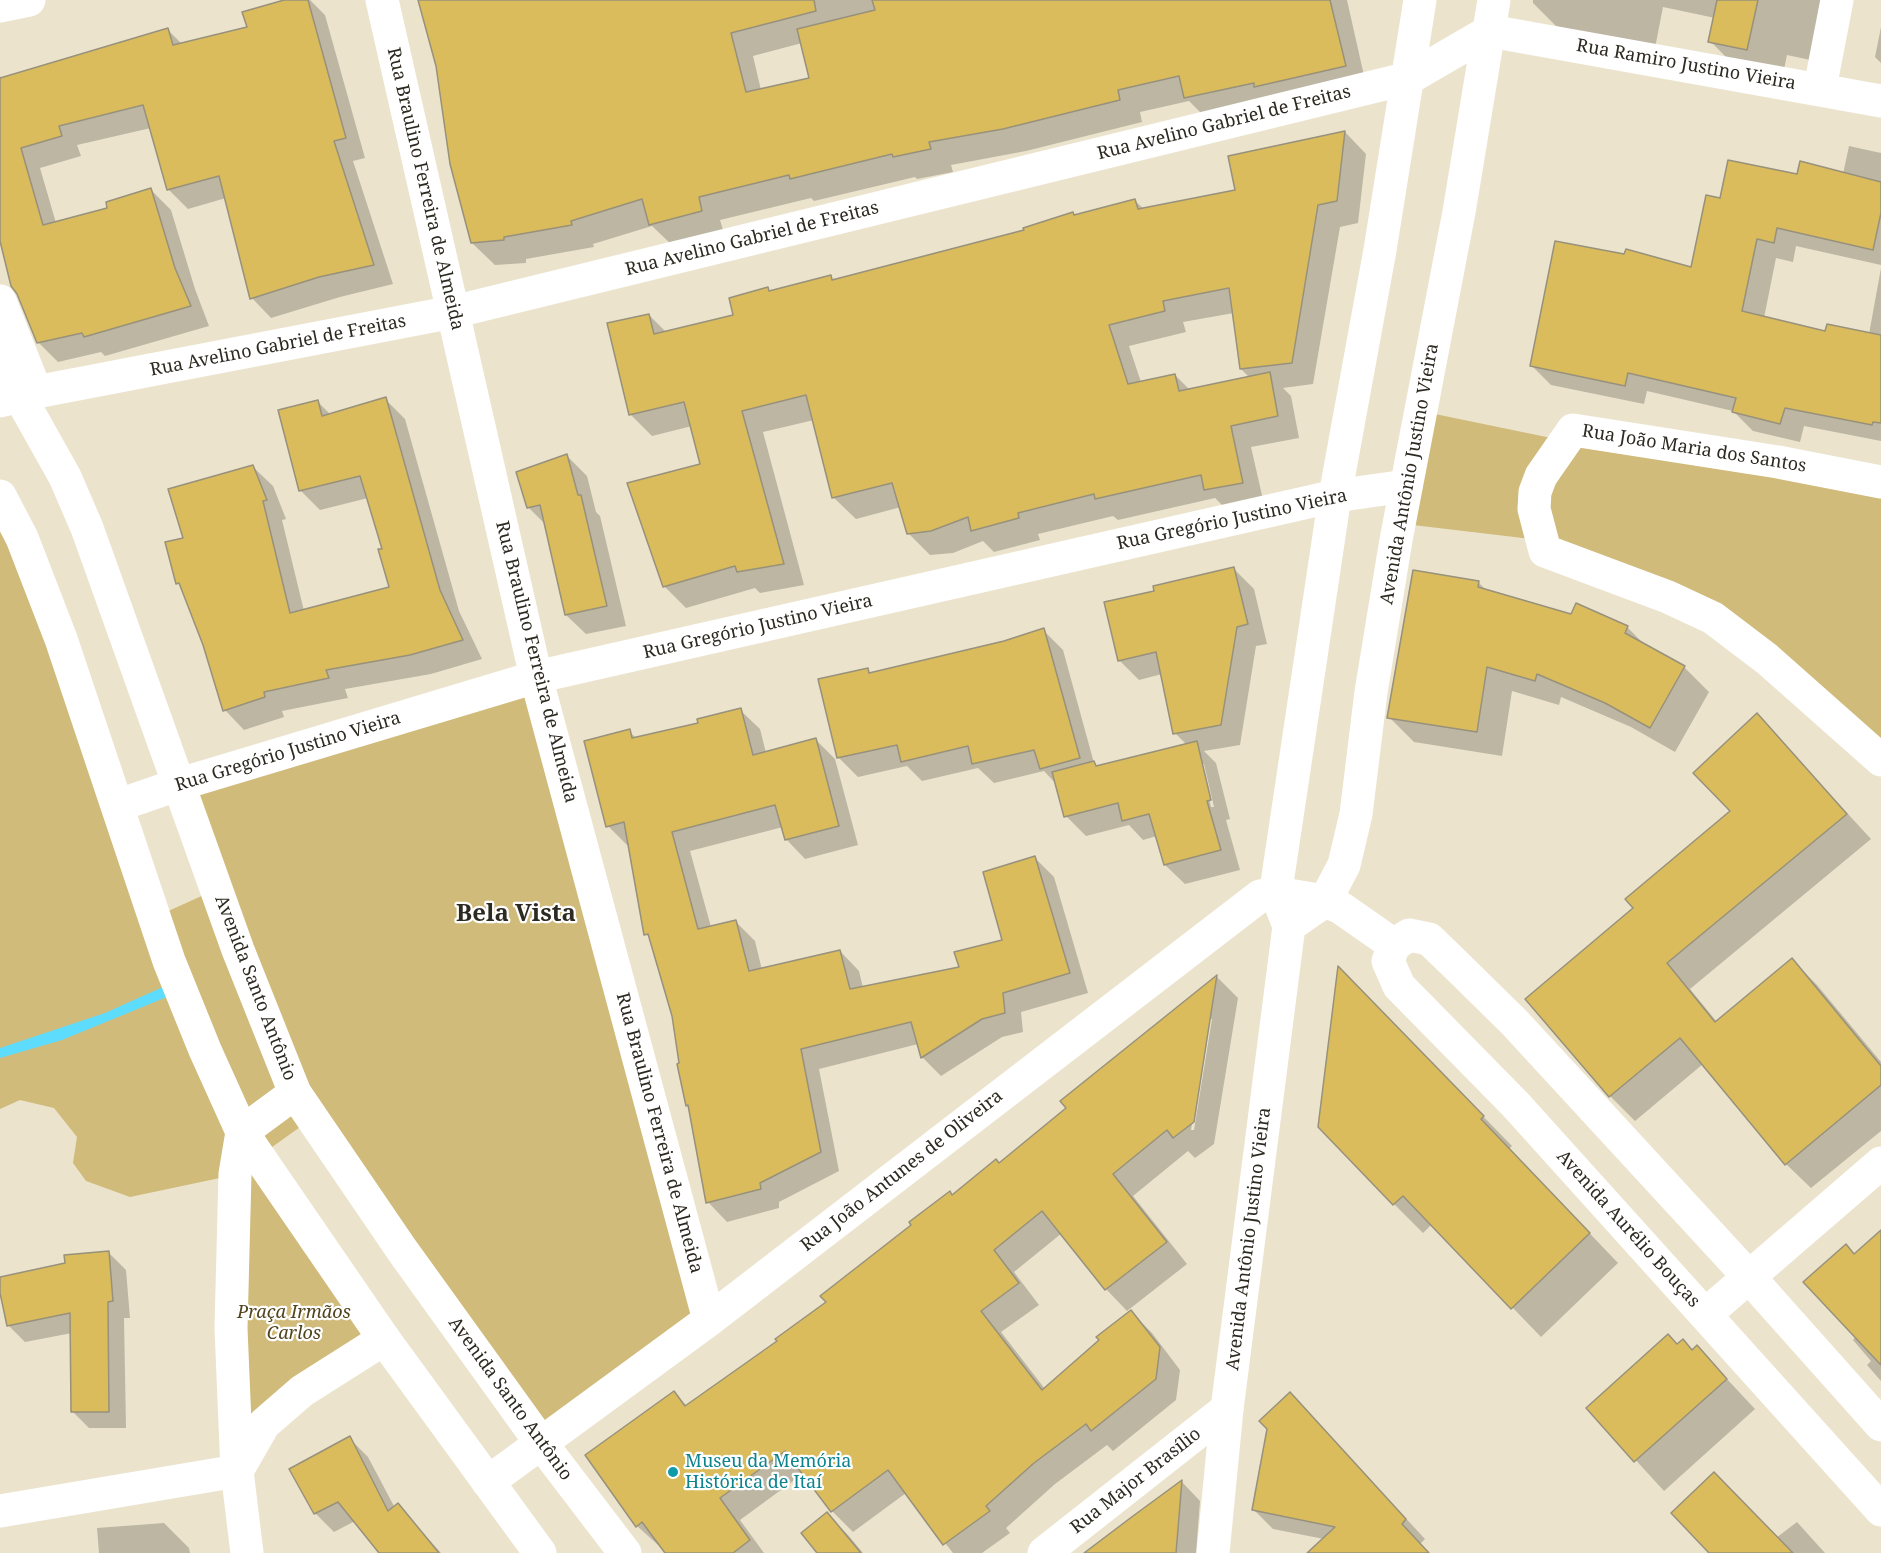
<!DOCTYPE html>
<html>
<head>
<meta charset="utf-8">
<style>
  body { margin:0 }
  canvas { display:block; background:#ebe3cc }
</style>
</head>
<body>
<canvas width="1881" height="1553"></canvas>
<script>
const ctx = document.querySelector('canvas').getContext('2d');
ctx.lineJoin = 'round';
function fill(path, color) { ctx.fillStyle = color; ctx.fill(path, 'evenodd'); }
const toPath = rows => new Path2D(rows.map(r => 'M' + r).join(''));
function strokePath(path, color, width, dash) { ctx.strokeStyle = color; ctx.lineWidth = width; ctx.lineCap = dash ? 'butt' : 'round'; ctx.setLineDash(dash || []); ctx.stroke(path); }
function label(font, color, halo, rows, align = 'center') {
  ctx.font = font + ' "Noto Serif",serif'; ctx.lineWidth = 4.5; ctx.setLineDash([]); ctx.textBaseline = 'middle'; ctx.strokeStyle = halo; ctx.fillStyle = color; for (const [text, x, y, turn = 0] of rows) {
    ctx.save(); ctx.translate(x, y); ctx.rotate((+turn || 0) * Math.PI / 180); ctx.textAlign = isNaN(turn) ? turn : align; if (halo) ctx.strokeText(text, 0, 0); ctx.fillText(text, 0, 0); ctx.restore();
  }
}
fill(toPath([
  [1435,414,1590,446,1881,491,1881,757,1780,658,1548,541,1413,525],
  [0,507,153,918,217,889,180,784,536,677,709,1320,541,1443,310,1120,258,1157,384,1339,302,1391,237,1471,234,1175,130,1197,86,1181,73,1163,77,1137,54,1108,20,1100,0,1109]
]), '#d0bb7b');
fill(toPath([
  [174,982,179,992,62,1040,0,1058,0,1048,105,1013]
]), '#5edcfe');
fill(toPath([
  [290,0,310,0,325,15,365,158,353,161,393,284,340,297,271,318,252,298,226,198,188,209,168,189,151,128,77,145,81,156,40,168,56,223,109,209,151,190,171,210,195,289,209,326,105,356,101,352,58,362,38,342,13,286,0,235,0,76,2,79,168,30,182,44,248,28],
  [419,0,1347,0,1367,89,1208,120,1189,101,1140,112,1142,122,1026,151,951,165,953,172,917,179,915,177,814,201,811,198,720,220,724,233,674,247,652,226,593,244,594,247,526,259,526,263,495,265,472,243,438,65],
  [802,43,811,79,761,90,753,56],
  [1533,0,1826,0,1829,64,1787,55,1781,83,1744,75,1710,41,1715,18,1663,7,1655,48,1567,37,1533,3],
  [1881,27,1881,63,1875,57],
  [1345,132,1366,154,1358,223,1340,227,1313,384,1283,388,1291,396,1299,438,1251,447,1264,504,1228,511,1215,498,1118,520,1113,516,1038,534,1040,540,994,552,983,541,953,553,930,555,908,533,901,507,856,519,834,498,814,420,763,432,804,585,760,593,755,588,686,608,664,586,701,465,692,426,652,436,630,414,649,315,666,332,735,316,768,289,771,292,830,276,834,280,1135,201,1144,209,1237,191],
  [1234,313,1241,369,1250,378,1190,390,1175,375,1141,382,1129,346,1186,332,1183,322],
  [1849,146,1881,153,1881,265,1796,246,1793,262,1776,258,1764,318,1826,333,1869,334,1881,268,1881,441,1804,426,1800,442,1753,431,1733,411,1647,391,1644,404,1551,385,1532,366,1692,269,1722,200,1798,176,1843,174],
  [385,399,405,419,459,611,482,659,431,674,345,689,348,698,282,711,284,717,244,730,225,710,204,645,182,588,178,583,184,539,253,467,273,486,286,519,282,520,304,611,391,588,384,550,368,498,320,510,301,491,280,411,318,402,331,415],
  [567,456,587,476,596,512,600,516,626,626,586,634,566,615,546,525,528,507],
  [1234,569,1254,589,1267,644,1256,646,1240,745,1204,751,1216,763,1230,819,1226,820,1240,870,1185,884,1165,865,1157,836,1143,840,1129,825,1086,836,1066,816,1057,785,1044,771,994,783,978,768,922,781,907,766,858,777,838,757,867,670,871,674,1004,642,1043,630,1063,650,1094,763,1098,767,1187,745,1175,733,1162,674,1139,680,1119,660,1155,592],
  [1201,764,1204,764,1214,807,1211,807],
  [1478,582,1487,591,1572,615,1627,627,1647,647,1684,667,1709,692,1675,752,1631,727,1561,697,1559,705,1512,691,1502,756,1414,742,1389,717],
  [740,710,760,729,766,753,816,740,835,759,858,845,805,859,786,839,783,827,690,851,711,927,736,922,755,941,762,970,840,951,859,971,863,988,961,968,1004,941,1035,858,1054,877,1088,993,1021,1012,1023,1032,1002,1037,941,1076,922,1057,918,1044,819,1069,839,1171,779,1202,779,1208,727,1222,708,1202,690,1108,687,1105,673,1016,652,940,646,934,630,844,627,845,608,826,629,731,637,739,700,724],
  [1757,715,1871,839,1690,989,1717,1022,1792,960,1817,985,1881,1062,1881,1131,1811,1188,1786,1164,1703,1064,1635,1121,1610,1096,1636,909,1732,811],
  [1217,977,1238,998,1214,1144,1195,1158,1188,1151,1133,1196,1187,1264,1127,1311,1106,1289,1062,1233,1014,1272,1039,1305,1001,1332,1045,1389,1131,1312,1152,1333,1180,1370,1176,1400,1113,1451,1107,1445,1055,1484,1006,1528,1010,1533,982,1553,953,1553,906,1493,853,1532,832,1511,804,1473,740,1520,764,1553,667,1553,637,1526,674,1393,687,1406,779,1342,953,1196,999,1164,1068,1109,1062,1101],
  [1209,1019,1212,1019,1194,1130,1191,1130],
  [1367,997,1512,1146,1509,1149,1618,1263,1541,1337,1432,1224,1423,1233,1394,1204],
  [1881,1232,1881,1381,1867,1365,1871,1361,1853,1340,1856,1336,1855,1255],
  [109,1253,126,1270,130,1318,124,1318,126,1428,89,1428,72,1411,72,1333,25,1342,8,1325,0,1278],
  [1678,1345,1693,1351,1697,1347,1755,1409,1664,1491,1588,1408],
  [1309,1414,1425,1539,1420,1544,1428,1553,1310,1553,1324,1539,1273,1529,1253,1509],
  [349,1438,368,1457,395,1508,398,1505,441,1553,381,1553,355,1521,334,1532,315,1513],
  [1182,1482,1200,1501,1196,1553,1092,1553,1090,1551],
  [827,1514,848,1535,863,1553,819,1553],
  [1797,1522,1825,1553,1711,1553,1776,1538],
  [164,1523,189,1548,190,1553,99,1553,97,1528]
]), '#0003');
const building = toPath([
  [284,0,308,0,346,138,334,141,374,265,319,277,250,299,219,176,167,190,143,105,59,126,62,136,21,148,43,225,107,208,106,202,151,188,175,268,191,306,84,337,82,333,37,343,17,294,11,286,0,241,0,78,168,28,173,45,247,27,242,12,284,0],
  [418,0,814,0,816,11,731,33,746,92,809,78,797,29,875,10,872,0,1330,0,1346,66,1254,87,1254,83,1184,98,1179,76,1118,90,1120,100,1003,129,929,142,931,149,893,157,892,154,790,179,789,175,699,197,702,211,649,225,642,199,571,221,572,225,504,237,504,240,471,243,450,164,436,66,418,0],
  [1717,0,1758,0,1747,50,1708,42,1717,0],
  [1345,131,1337,201,1318,205,1292,363,1240,369,1229,288,1163,301,1165,311,1109,325,1128,384,1175,374,1179,391,1270,372,1278,416,1231,426,1243,483,1204,490,1201,475,1095,499,1094,494,1018,513,1019,518,971,531,968,517,931,531,907,534,892,483,832,498,806,395,742,411,784,564,737,572,735,566,663,587,627,483,700,464,684,402,629,415,607,323,649,314,654,334,733,315,729,298,768,287,769,291,831,275,832,280,1024,230,1023,228,1073,212,1074,215,1135,199,1138,209,1235,190,1228,156,1345,131],
  [1728,160,1797,174,1800,161,1881,182,1881,213,1873,250,1777,228,1774,243,1757,239,1742,311,1825,331,1827,324,1881,335,1881,423,1873,422,1872,425,1785,408,1780,424,1732,412,1736,398,1628,373,1625,386,1530,366,1555,241,1624,254,1626,249,1691,267,1706,195,1720,198,1728,160],
  [386,397,440,590,463,640,410,655,326,670,329,678,264,692,265,697,223,711,203,645,179,583,176,584,165,542,183,538,168,489,253,465,267,500,263,501,290,613,389,587,378,549,382,549,360,476,299,491,278,410,318,400,322,416,386,397],
  [567,454,578,495,581,495,607,606,565,615,540,505,527,508,516,472,567,454],
  [1234,567,1248,624,1237,627,1221,725,1173,734,1156,652,1118,661,1104,602,1154,591,1153,586,1234,567],
  [1413,570,1479,581,1478,587,1571,614,1576,603,1628,626,1625,633,1685,666,1650,728,1605,703,1537,674,1535,681,1487,667,1477,732,1387,718,1413,570],
  [1044,628,1080,758,1040,769,1034,750,972,764,968,746,901,762,897,745,837,758,818,679,868,668,869,673,1004,641,1044,628],
  [741,708,753,755,816,738,839,826,785,840,775,805,672,832,698,929,736,920,749,971,840,950,850,989,959,967,954,952,1002,940,983,872,1035,856,1070,973,1003,993,1005,1013,982,1019,921,1058,911,1022,801,1049,821,1152,760,1183,761,1189,706,1203,688,1105,686,1106,677,1064,679,1063,672,1016,648,934,644,935,624,822,606,827,584,741,630,729,632,738,698,723,697,719,741,708],
  [1757,713,1847,814,1667,963,1715,1022,1792,958,1881,1066,1881,1085,1785,1165,1680,1038,1609,1097,1525,999,1633,908,1625,899,1730,811,1693,773,1757,713],
  [1197,741,1211,800,1207,801,1221,850,1164,865,1149,814,1122,821,1118,803,1064,817,1052,772,1094,761,1096,766,1197,741],
  [1338,966,1484,1116,1481,1119,1590,1233,1511,1309,1403,1196,1393,1205,1318,1127,1338,966],
  [1217,975,1194,1122,1173,1138,1167,1130,1113,1174,1167,1242,1105,1290,1042,1211,994,1250,1019,1283,981,1311,1042,1390,1099,1340,1096,1337,1131,1310,1160,1347,1156,1379,1091,1431,1086,1424,1034,1463,986,1506,990,1511,943,1545,888,1470,831,1512,785,1451,720,1498,750,1540,733,1553,665,1553,642,1522,636,1527,585,1455,674,1391,685,1406,777,1341,775,1339,826,1302,820,1296,911,1225,909,1222,950,1191,952,1195,996,1159,999,1163,1066,1108,1060,1101,1217,975],
  [1881,1230,1881,1365,1803,1282,1846,1244,1854,1254,1881,1230],
  [109,1251,113,1301,108,1302,109,1412,71,1412,70,1313,7,1326,0,1293,0,1277,65,1263,64,1255,109,1251],
  [1668,1334,1677,1344,1683,1339,1692,1350,1697,1345,1727,1379,1634,1462,1586,1408,1668,1334],
  [1290,1392,1406,1519,1402,1524,1429,1553,1307,1553,1335,1527,1252,1510,1267,1429,1259,1421,1290,1392],
  [350,1436,388,1511,398,1503,439,1553,379,1553,338,1502,314,1514,289,1469,350,1436],
  [1714,1472,1793,1553,1709,1553,1671,1513,1714,1472],
  [1182,1480,1176,1553,1084,1553,1133,1516,1182,1480],
  [827,1512,861,1553,817,1553,801,1533,827,1512]
]);
fill(building, '#dabc5c');
strokePath(building, '#98917b', 1.5);
strokePath(toPath([
  [382,0,536,677,709,1320],
  [0,6,29,0],
  [1820,88,1837,0],
  [0,301,36,392],
  [0,401,36,392,453,312,1409,78,1490,31,1881,101],
  [1881,482,1778,462,1573,430,1541,476,1535,492,1534,509,1545,551,1668,597,1713,618,1767,659,1881,760],
  [119,805,180,784,536,677,1335,496,1406,486],
  [1706,1314,1881,1163],
  [1881,1425,1749,1277,1515,1023,1455,964,1429,939,1409,935,1394,945,1388,961,1399,986,1516,1105,1881,1510],
  [488,1482,709,1320,1260,896,1276,893,1325,901,1341,908,1394,945],
  [0,1511,237,1471,264,1424,302,1391,384,1339],
  [247,1553,237,1471,231,1328,235,1174,242,1132,295,1093],
  [1044,1553,1227,1409]
]), '#fff', 33);
strokePath(toPath([
  [0,361,65,477,87,528,238,950,295,1093,402,1250,541,1443,625,1553],
  [0,496,22,538,61,639,169,961,205,1050,242,1132,384,1339,540,1553],
  [1289,926,1325,901,1344,865,1356,814,1371,692,1396,540,1459,212,1494,0],
  [1213,1553,1227,1409,1289,926,1276,893,1277,883,1335,496,1380,250,1420,0]
]), '#fff', 33);
for (const [x, y, r, color] of [
  [673,1472,6,"#0f9aa8"]
]) { const dot = new Path2D(); dot.arc(x, y, r, 0, 2 * Math.PI); ctx.fillStyle = color; ctx.fill(dot); strokePath(dot, '#fff', 2); }
label('18px', '#2d2a21', '#fff', [
  ["Rua Ramiro Justino Vieira",1686,65,10],
  ["Rua Avelino Gabriel de Freitas",1224,123,-14],
  ["Rua Braulino Ferreira de Almeida",425,189,77],
  ["Rua Avelino Gabriel de Freitas",752,239,-14],
  ["Rua Avelino Gabriel de Freitas",278,346,-11],
  ["Rua João Maria dos Santos",1694,449,9],
  ["Avenida Antônio Justino Vieira",1410,474,-80],
  ["Rua Gregório Justino Vieira",1232,520,-12],
  ["Rua Gregório Justino Vieira",758,627,-13],
  ["Rua Braulino Ferreira de Almeida",536,662,76],
  ["Rua Gregório Justino Vieira",288,752,-17],
  ["Avenida Santo Antônio",255,988,69],
  ["Rua Braulino Ferreira de Almeida",659,1133,75],
  ["Rua João Antunes de Oliveira",902,1171,-38],
  ["Avenida Aurélio Bouças",1628,1229,48],
  ["Avenida Antônio Justino Vieira",1249,1239,-83],
  ["Avenida Santo Antônio",510,1399,54],
  ["Rua Major Brasílio",1136,1481,-38]
]);
label('italic 18px', '#51441c', '#fff', [
  ["Praça Irmãos",294,1313],
  ["Carlos",294,1334]
]);
label('18px', '#0d838f', '#fff', [
  ["Museu da Memória",685,1462],
  ["Histórica de Itaí",685,1483]
], 'left');
label('bold 24px', '#2d2a21', '#fff', [
  ["Bela Vista",516,914]
]);
</script>
</body>
</html>
